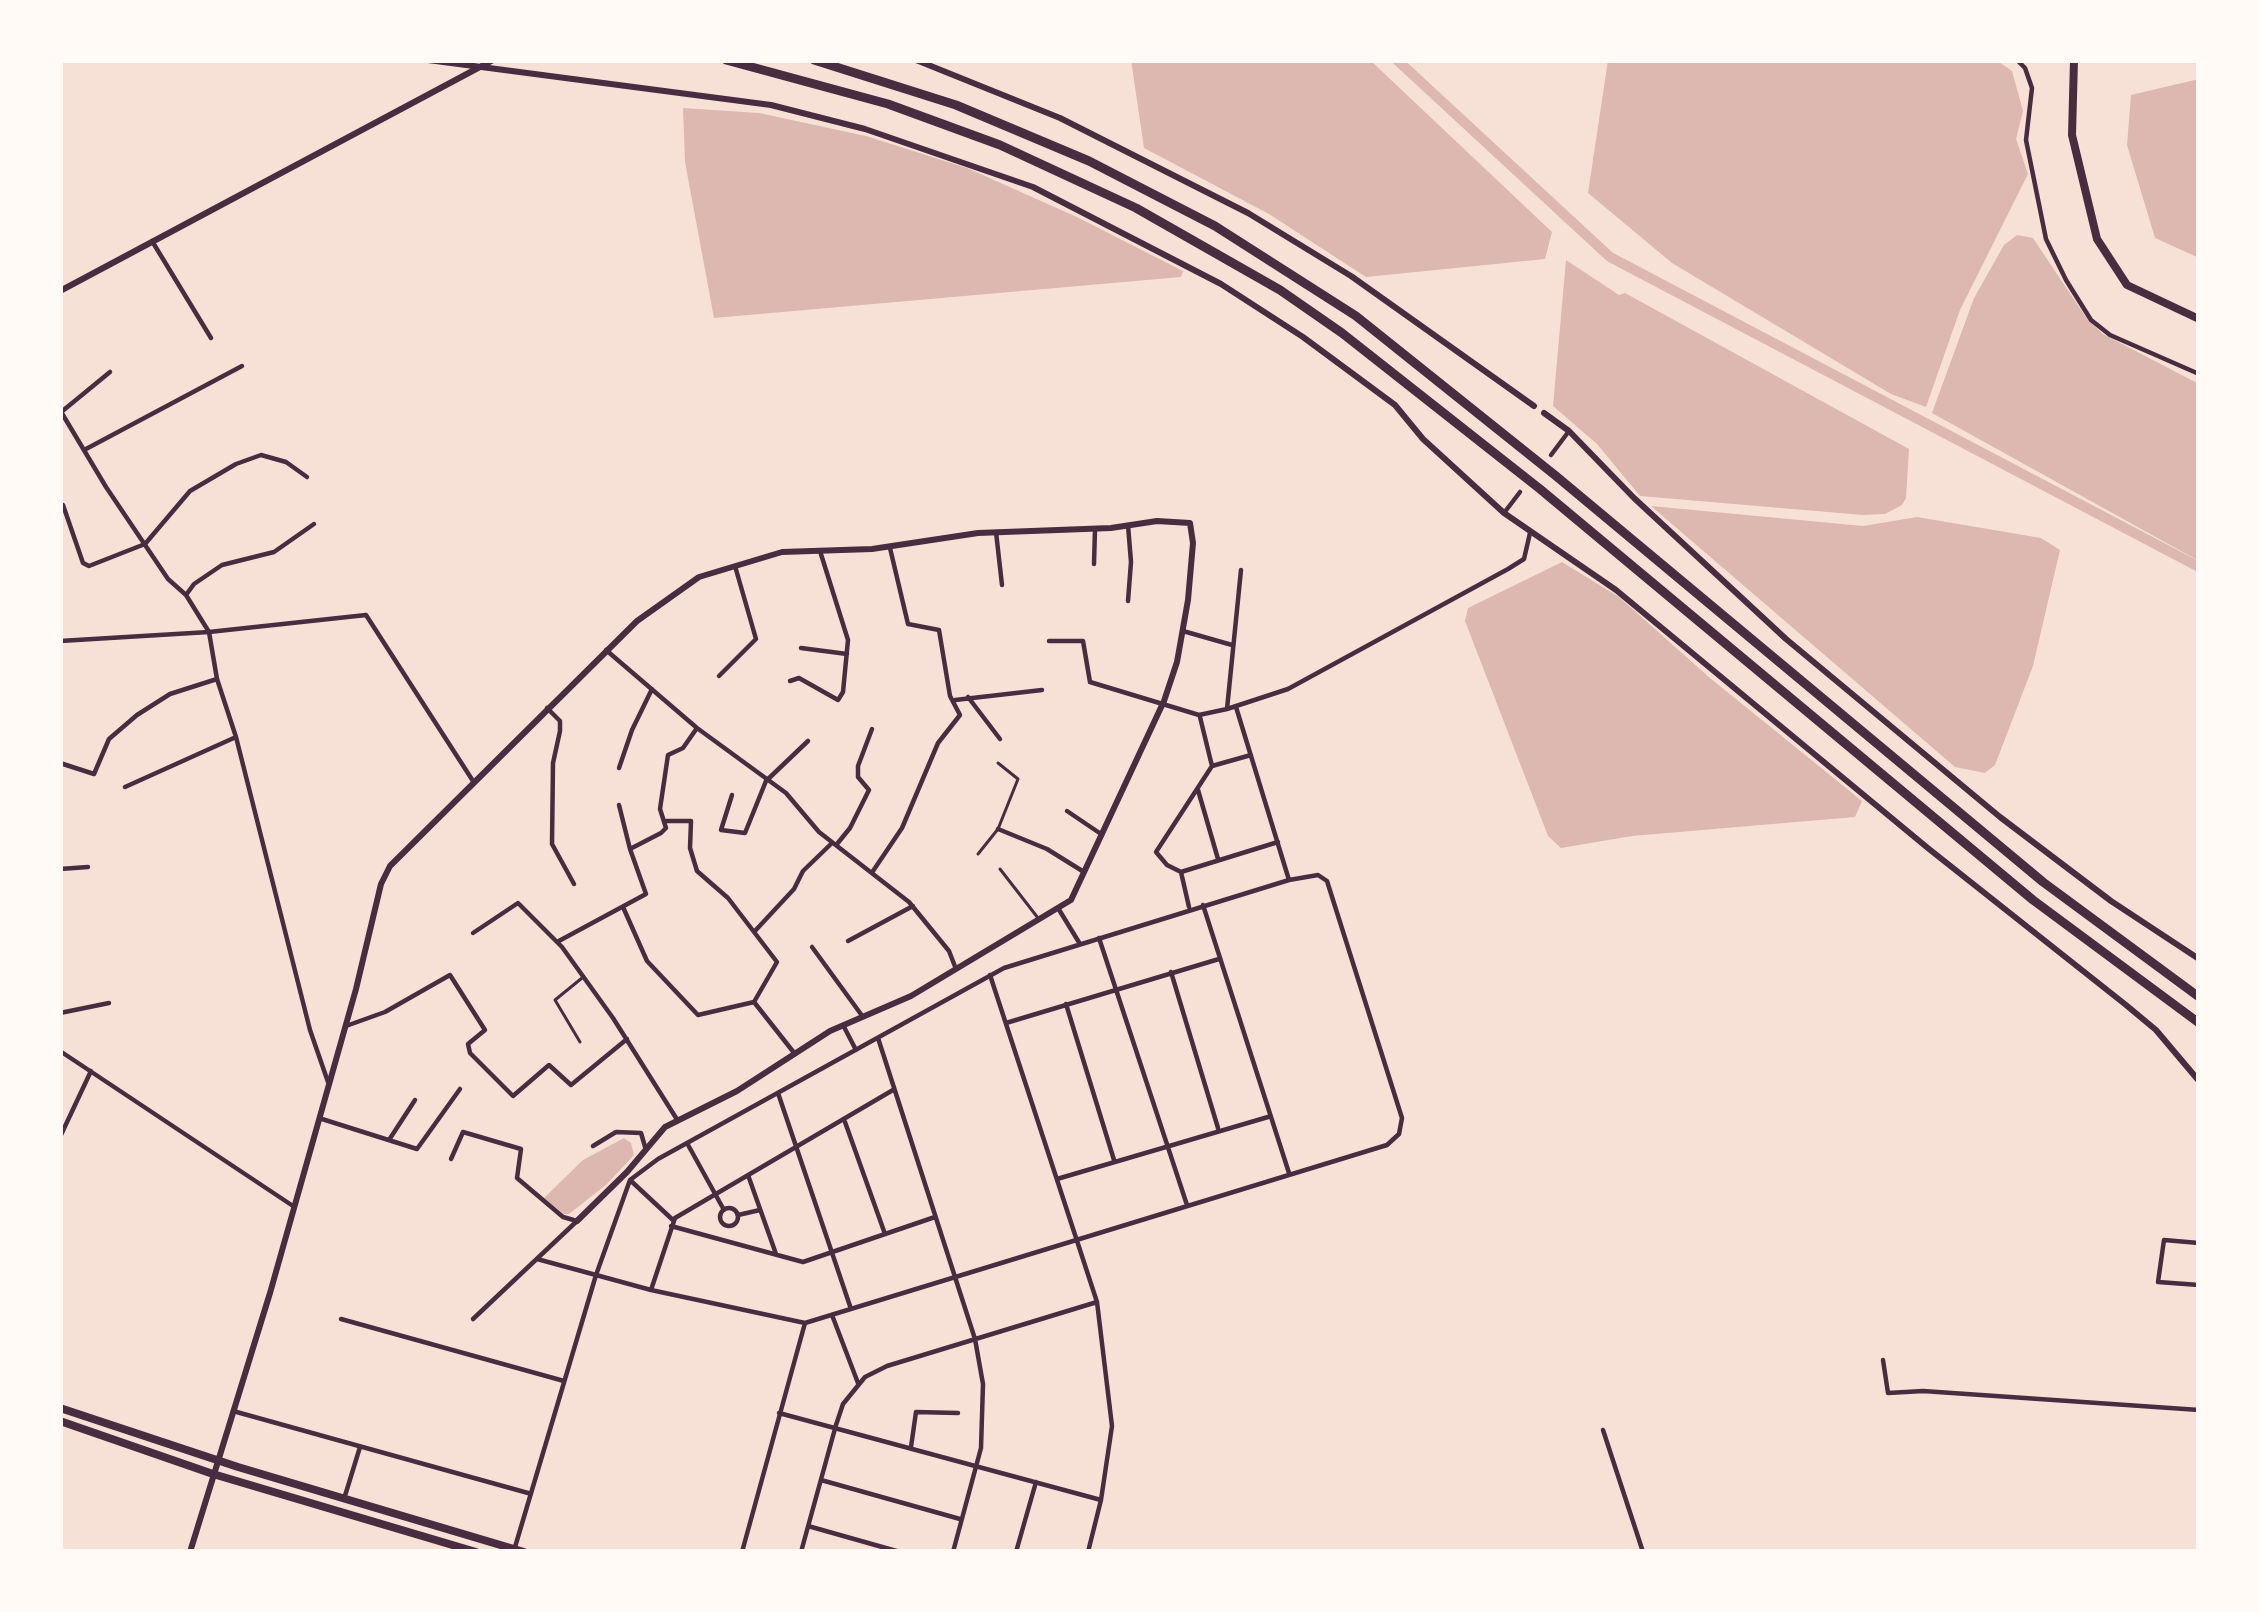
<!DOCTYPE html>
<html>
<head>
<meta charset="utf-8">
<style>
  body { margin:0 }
  #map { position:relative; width:2259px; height:1612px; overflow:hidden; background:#f7e1d7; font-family:"Work Sans",sans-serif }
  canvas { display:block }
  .frame { position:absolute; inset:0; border:63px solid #fffaf5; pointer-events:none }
</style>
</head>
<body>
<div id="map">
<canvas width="2259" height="1612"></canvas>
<div class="frame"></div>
</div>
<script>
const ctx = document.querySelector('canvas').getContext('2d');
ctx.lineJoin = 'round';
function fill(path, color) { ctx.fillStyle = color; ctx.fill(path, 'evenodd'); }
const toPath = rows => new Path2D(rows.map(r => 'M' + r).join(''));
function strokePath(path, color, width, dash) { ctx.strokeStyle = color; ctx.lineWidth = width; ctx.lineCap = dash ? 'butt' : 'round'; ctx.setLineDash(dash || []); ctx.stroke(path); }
fill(toPath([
  [1131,60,1370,60,1552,232,1545,259,1366,277,1269,214,1144,148],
  [1608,60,1996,60,2012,71,2023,111,2016,139,2028,174,1960,310,1926,407,1891,394,1672,263,1588,193],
  [2199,79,2199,258,2155,238,2127,145,2131,95],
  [683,108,759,113,866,136,967,168,1077,217,1183,271,1181,277,714,318,685,162],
  [2017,235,2033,238,2087,319,2103,334,2199,384,2199,561,1932,413,1974,298,2004,245],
  [1566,260,1619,295,1625,293,1909,449,1906,498,1902,505,1885,514,1863,515,1640,496,1597,444,1553,406],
  [1651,506,1863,526,1917,517,2041,538,2060,550,2033,666,1995,765,1985,773,1955,767],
  [1562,562,1619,597,1710,678,1862,801,1855,817,1632,836,1561,848,1548,836,1465,621,1468,608],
  [624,1138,631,1143,634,1155,606,1185,569,1214,564,1214,544,1198,583,1160]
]), '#dcb8b0');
strokePath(toPath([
  [1397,60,1610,257,2199,567]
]), '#dcb8b0', 10);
strokePath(toPath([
  [978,854,998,829,1018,779,998,763],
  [1000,869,1038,918],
  [580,1042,555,1000,582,978]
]), '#4a2c40', 3);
strokePath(toPath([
  [2017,60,2025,68,2032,88,2026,140,2046,239,2066,280,2091,320,2110,335,2199,374],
  [152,241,211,338],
  [60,410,106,487,168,579,186,595,209,632,217,679,236,737,310,1030,328,1082],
  [60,413,110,372],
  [86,449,242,366],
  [1551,455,1569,431],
  [63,505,83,563,89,566,145,544,190,491,236,464,261,455,286,462,307,477],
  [1504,513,1520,492],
  [996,532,1002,585],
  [1094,564,1095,529],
  [186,595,194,584,222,565,274,552,314,524],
  [1128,601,1131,562,1128,525],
  [1183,631,1232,645],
  [60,641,209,632,366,615,473,781],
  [1049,641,1083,641,1090,682,1199,715,1227,709,1288,689,1508,569,1524,559,1530,533],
  [801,648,847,654],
  [606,650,697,728,786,793,819,832,909,902,949,951,956,969],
  [719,676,756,639,735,566],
  [790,681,799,678,838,700,843,692,848,640,820,551],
  [968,697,1000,739],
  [955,700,1042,690],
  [1236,707,1289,880],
  [547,708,560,721,560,731,553,763,552,844,574,884],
  [1227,709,1241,570],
  [1200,717,1212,766,1156,852,1167,865,1181,872,1278,842],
  [60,763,94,774,109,739,137,715,170,694,217,679],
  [1212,766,1251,755],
  [619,768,632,730,652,689],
  [125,787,236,737],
  [1198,790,1218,859],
  [732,795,721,830,745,833,766,781,808,741],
  [619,805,630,849,661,833,666,828,660,809,668,755,683,748,697,728],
  [1067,811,1101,834],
  [664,821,691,821,690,848,697,871,728,898,777,962,754,1002,795,1054],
  [998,829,1047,849,1084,872],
  [837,844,850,828,869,790,858,777,858,766,872,729],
  [60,869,88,867],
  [873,871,902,828,938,743,960,715,950,696,939,630,908,624,890,548],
  [1181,872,1189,907],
  [1203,905,1289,1173],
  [623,907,647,961,698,1015,754,1002],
  [1058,908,1080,944],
  [754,932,794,889,803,871,832,843],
  [473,933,518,903,562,947,613,1018,678,1121],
  [1099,938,1187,1205],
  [848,941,913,906],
  [557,942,646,894,630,849],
  [812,947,863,1017],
  [1171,972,1218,1128],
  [990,975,1097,1302,1112,1426,1101,1500,1088,1552],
  [1066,1004,1114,1160],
  [60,1013,109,1003],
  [1006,1023,1219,959],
  [843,1025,856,1050],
  [346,1026,385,1012,450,975,485,1030,468,1044,470,1053,513,1096,549,1065,571,1085,627,1039],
  [878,1038,975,1339,983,1384,981,1448,953,1552],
  [60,1051,293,1206],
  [778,1093,851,1309],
  [322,1119,417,1149,460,1089],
  [845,1122,885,1234],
  [60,1137,91,1071],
  [389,1140,415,1100],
  [687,1143,724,1210],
  [593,1146,616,1132,641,1133,646,1150],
  [451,1159,463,1132,521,1149,517,1178,563,1217,577,1221,473,1319],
  [748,1175,776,1254],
  [1057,1179,1268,1117],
  [630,1180,674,1221],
  '720 1217a9 9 0 1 1 18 0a9 9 0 1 1-18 0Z',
  [738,1215,760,1210],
  [671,1226,803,1262,935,1217],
  [2199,1243,2164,1240,2158,1282,2199,1285],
  [651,1290,675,1218,893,1090],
  [832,1315,858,1383],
  [341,1319,564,1381],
  [1883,1360,1888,1393,1923,1391,2199,1410],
  [233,1411,528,1493],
  [779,1413,1101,1500],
  [1603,1430,1643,1552],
  [911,1447,916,1412,958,1413],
  [821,1480,960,1519],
  [344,1499,360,1447],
  [808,1526,900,1552],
  [515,1547,596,1275,630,1180,658,1159,1004,968,1289,880,1318,875,1327,881,1402,1118,1399,1134,1387,1145,805,1323,651,1290,596,1275,537,1259],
  [742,1552,805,1323],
  [801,1552,836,1425,843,1404,865,1377,887,1366,1097,1302],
  [1016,1552,1036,1482]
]), '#4a2c40', 4.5);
strokePath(toPath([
  [428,60,771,105,865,129,1033,187,1221,284,1303,337,1395,405,1423,439,1504,513,1616,590,1929,849,2126,1005,2156,1030,2199,1081],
  [916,60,1060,118,1248,213,1351,276,1534,406],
  [60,291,493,60],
  [1544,413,1569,431,1634,498,1786,639,2000,817,2111,901,2199,959],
  [190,1552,270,1293,356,989,381,884,390,866,637,621,699,577,782,552,872,549,978,533,1111,528,1157,521,1190,523,1193,543,1188,600,1177,662,1164,701,1071,900,911,996,830,1031,737,1091,665,1127,627,1172,577,1221]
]), '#4a2c40', 6);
strokePath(toPath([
  [60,1408,238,1467,524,1552],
  [60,1421,213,1474,476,1552]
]), '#4a2c40', 8);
strokePath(toPath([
  [2074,60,2072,135,2097,239,2127,285,2199,319]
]), '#4a2c40', 8);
strokePath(toPath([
  [726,60,888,104,1000,145,1136,208,1280,290,1342,333,1540,489,2033,900,2199,1023],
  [814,60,956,105,1089,161,1215,226,1356,316,1556,476,2043,882,2199,997]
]), '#4a2c40', 9);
</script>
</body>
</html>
